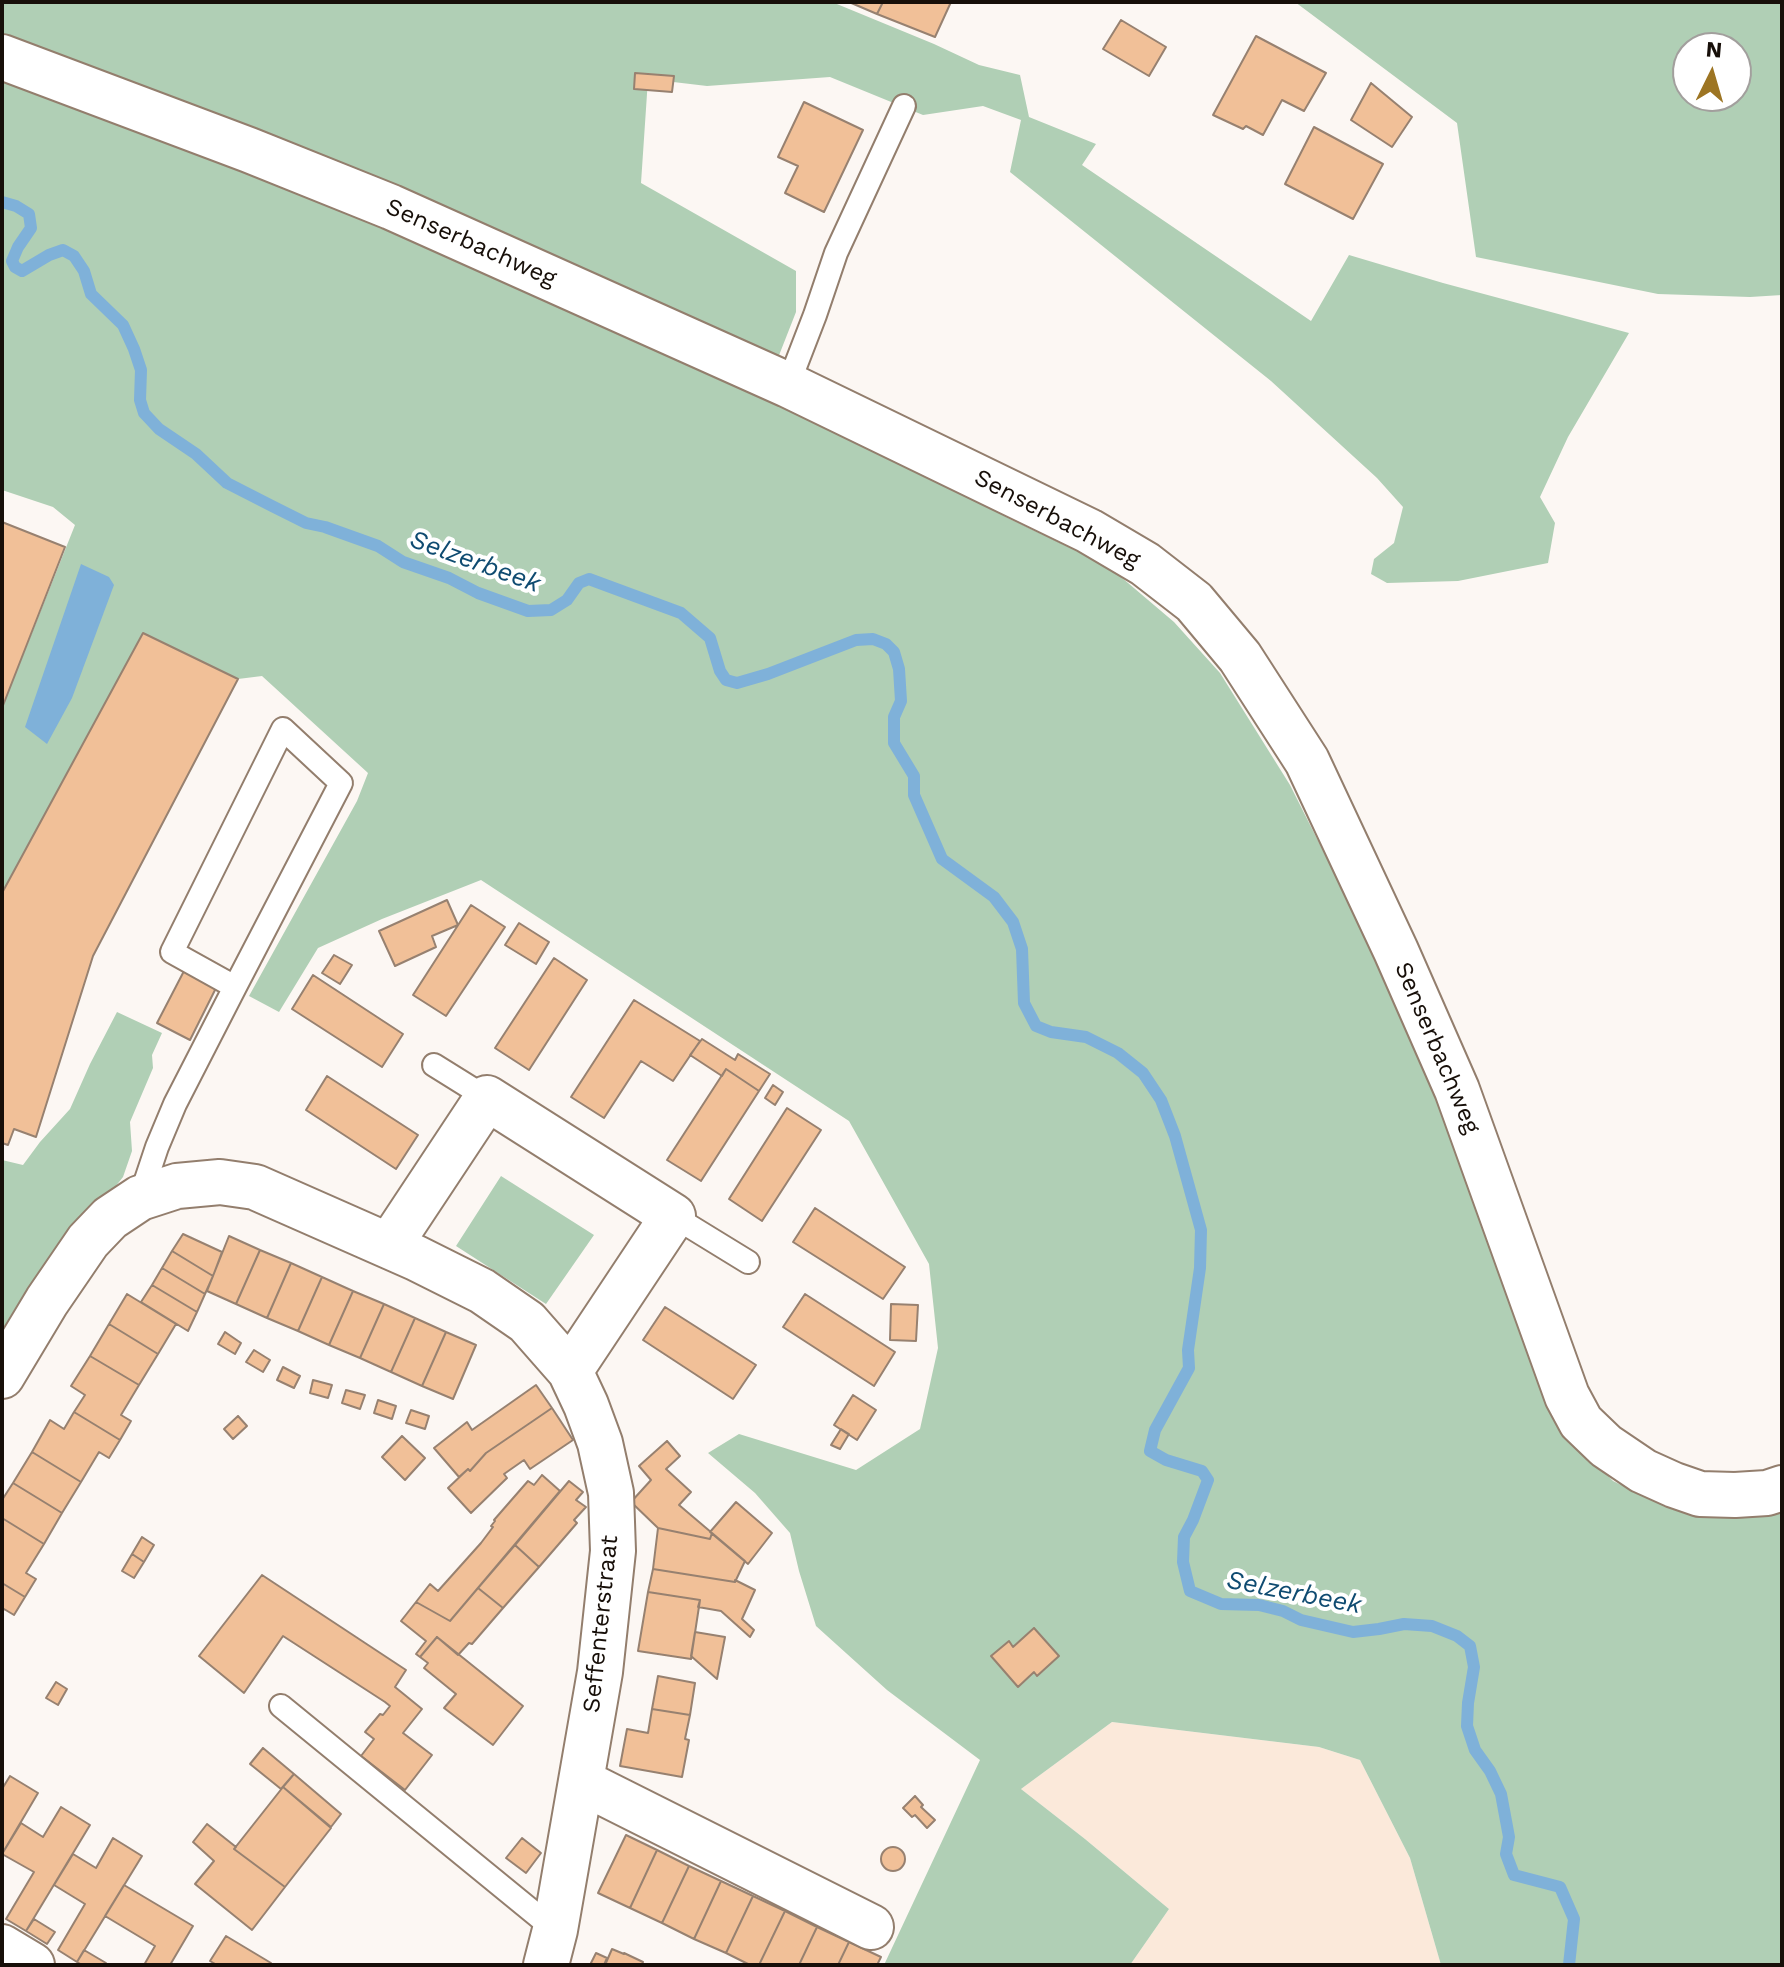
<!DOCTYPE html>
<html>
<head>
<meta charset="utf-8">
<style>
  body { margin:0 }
  #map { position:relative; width:1784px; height:1967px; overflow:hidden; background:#fcf7f3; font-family:"Work Sans",sans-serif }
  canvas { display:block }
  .frame { position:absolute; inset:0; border:4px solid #170f09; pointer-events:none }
  .north { position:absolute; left:1672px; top:32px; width:80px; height:80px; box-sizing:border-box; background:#fff; border:2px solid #a29f9d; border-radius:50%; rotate:5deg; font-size:22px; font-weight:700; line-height:32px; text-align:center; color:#170f09 }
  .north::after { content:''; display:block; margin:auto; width:28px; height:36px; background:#9d7523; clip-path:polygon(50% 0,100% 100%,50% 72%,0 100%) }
</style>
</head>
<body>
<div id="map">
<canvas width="1784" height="1967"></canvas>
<div class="frame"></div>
<div class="north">N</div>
</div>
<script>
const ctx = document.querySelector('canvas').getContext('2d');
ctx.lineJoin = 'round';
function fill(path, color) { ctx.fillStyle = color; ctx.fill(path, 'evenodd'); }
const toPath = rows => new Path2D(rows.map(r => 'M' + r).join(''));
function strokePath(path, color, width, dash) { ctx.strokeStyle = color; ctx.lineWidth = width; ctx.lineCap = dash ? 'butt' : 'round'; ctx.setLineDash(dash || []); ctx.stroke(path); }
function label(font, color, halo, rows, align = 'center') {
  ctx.font = font + ' "Work Sans",sans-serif'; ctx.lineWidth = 8; ctx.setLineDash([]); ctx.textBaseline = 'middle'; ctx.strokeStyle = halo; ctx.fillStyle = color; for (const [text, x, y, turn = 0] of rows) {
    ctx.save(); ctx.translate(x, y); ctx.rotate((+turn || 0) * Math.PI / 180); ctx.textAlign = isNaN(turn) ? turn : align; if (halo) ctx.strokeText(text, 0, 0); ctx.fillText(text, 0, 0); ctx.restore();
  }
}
fill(toPath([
  [1112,1722,1319,1747,1360,1760,1410,1858,1441,1965,1130,1965,1169,1909,1085,1839,1021,1789]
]), '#fbe9da');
fill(toPath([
  [2,2,832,2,934,44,979,65,1020,75,1029,117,1096,144,1082,165,1311,321,1349,255,1443,283,1629,333,1568,437,1540,497,1555,523,1548,563,1458,581,1387,583,1371,574,1374,559,1394,543,1403,507,1377,478,1271,381,1010,172,1021,120,983,106,923,115,830,77,707,86,648,79,641,183,796,271,796,312,776,363,234,127,2,34],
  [1295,2,1782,2,1782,295,1750,297,1658,294,1476,257,1457,123],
  [1688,48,1736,48,1736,96,1688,96],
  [2,71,283,174,794,404,1010,519,1108,566,1174,622,1220,673,1290,785,1406,1016,1568,1435,1613,1481,1654,1501,1707,1511,1782,1503,1782,1965,1441,1965,1410,1858,1360,1760,1319,1747,1112,1722,1021,1789,1085,1839,1169,1909,1130,1965,884,1965,980,1760,887,1690,816,1626,799,1571,790,1533,755,1493,708,1453,739,1434,856,1470,920,1429,938,1348,929,1264,849,1121,481,880,382,919,318,948,279,1012,249,996,357,801,368,773,262,676,238,679,143,633,2,893,2,708,75,525,53,507,2,490],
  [117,1012,162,1033,152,1055,153,1068,130,1122,132,1151,123,1177,79,1232,2,1353,2,1160,23,1165,40,1142,70,1109,90,1064],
  [501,1176,594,1235,546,1304,456,1246]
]), '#b0cfb5');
fill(toPath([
  [81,564,109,577,114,585,72,698,47,744,25,727]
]), '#7fb1d9');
strokePath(toPath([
  [2,202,16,206,29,214,31,228,18,247,12,261,15,267,22,271,49,255,63,250,74,256,84,271,91,294,123,325,134,349,141,370,140,400,144,413,159,429,196,454,227,483,272,506,306,523,325,527,378,546,403,562,449,578,478,593,528,611,551,610,567,600,579,583,589,579,681,613,710,638,720,671,726,680,737,683,768,674,856,640,873,639,886,644,894,652,899,669,901,701,894,717,894,743,914,776,914,795,942,859,994,897,1013,922,1022,949,1024,1003,1036,1026,1051,1032,1086,1037,1118,1053,1143,1073,1161,1100,1175,1136,1201,1230,1200,1268,1188,1350,1189,1368,1155,1430,1150,1451,1166,1460,1202,1471,1208,1480,1193,1520,1184,1537,1183,1562,1190,1591,1221,1604,1259,1605,1283,1611,1301,1620,1353,1632,1379,1629,1404,1624,1432,1626,1457,1636,1470,1646,1474,1667,1468,1703,1467,1726,1475,1750,1490,1771,1501,1794,1509,1837,1506,1854,1514,1875,1560,1887,1574,1919,1569,1965]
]), '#7fb1d9', 12);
const building = toPath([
  [849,2,883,2,877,14,849,2],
  [883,2,951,2,935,37,877,14,883,2],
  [1121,20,1166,47,1149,76,1103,49,1121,20],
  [1256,36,1326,73,1304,111,1282,100,1263,135,1246,126,1243,129,1213,115,1256,36],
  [635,73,674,76,672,92,634,89,635,73],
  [1371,83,1412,117,1392,147,1351,120,1371,83],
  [804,102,863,130,824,212,785,193,798,166,778,157,804,102],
  [1314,127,1383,164,1353,219,1285,184,1314,127],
  [2,522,65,547,2,708,2,522],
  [143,633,238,679,93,956,36,1137,14,1129,8,1145,2,1143,2,893,143,633],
  [447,900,458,925,432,936,436,947,395,966,379,931,447,900],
  [471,905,505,927,446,1016,413,995,471,905],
  [519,923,549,942,536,964,505,945,519,923],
  [334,955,352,965,340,984,322,973,334,955],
  [554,958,587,980,529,1070,495,1048,554,958],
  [184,971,216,988,190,1040,157,1023,184,971],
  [313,975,403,1034,382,1067,292,1009,313,975],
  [634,1000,700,1041,673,1081,641,1061,604,1118,571,1097,634,1000],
  [702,1039,735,1060,738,1054,770,1074,759,1091,726,1069,722,1076,690,1055,702,1039],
  [726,1069,759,1091,701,1181,667,1160,726,1069],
  [327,1076,418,1135,396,1169,306,1110,327,1076],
  [773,1085,783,1092,775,1105,765,1098,773,1085],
  [787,1108,821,1130,762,1221,729,1199,787,1108],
  [815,1208,905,1267,883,1299,793,1242,815,1208],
  [183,1234,222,1252,213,1276,172,1251,183,1234],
  [229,1236,260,1250,236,1304,207,1291,229,1236],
  [260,1250,291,1263,267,1318,236,1304,260,1250],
  [172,1251,213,1276,205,1294,162,1268,172,1251],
  [291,1263,322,1277,298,1331,267,1318,291,1263],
  [162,1268,205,1294,197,1312,152,1285,162,1268],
  [322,1277,353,1291,329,1345,298,1331,322,1277],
  [152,1285,197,1312,188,1331,141,1302,152,1285],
  [353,1291,384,1304,360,1358,329,1345,353,1291],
  [127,1294,176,1324,158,1354,109,1324,127,1294],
  [805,1294,895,1352,874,1386,783,1327,805,1294],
  [384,1304,415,1318,391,1372,360,1358,384,1304],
  [891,1304,918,1305,916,1341,890,1340,891,1304],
  [665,1307,756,1365,733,1399,643,1340,665,1307],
  [415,1318,446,1332,422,1386,391,1372,415,1318],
  [109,1324,158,1354,139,1385,90,1356,109,1324],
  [225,1332,241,1343,235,1354,218,1344,225,1332],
  [446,1332,476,1345,453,1399,422,1386,446,1332],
  [254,1350,270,1360,263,1372,246,1362,254,1350],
  [90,1356,139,1385,121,1415,131,1421,120,1440,74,1412,85,1395,71,1386,90,1356],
  [283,1367,300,1376,294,1388,277,1380,283,1367],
  [313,1380,332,1385,328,1398,310,1393,313,1380],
  [536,1385,552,1408,486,1453,470,1471,468,1469,459,1477,434,1448,467,1422,472,1430,536,1385],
  [346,1390,365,1395,360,1409,342,1403,346,1390],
  [853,1395,876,1410,857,1440,834,1425,853,1395],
  [378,1400,396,1406,392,1419,374,1413,378,1400],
  [552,1408,573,1440,530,1469,524,1460,504,1474,507,1478,471,1513,448,1488,468,1469,470,1471,486,1453,552,1408],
  [411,1410,429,1416,425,1429,406,1423,411,1410],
  [74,1412,120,1440,109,1458,99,1452,81,1482,32,1452,50,1420,64,1429,74,1412],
  [238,1416,247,1426,233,1439,224,1429,238,1416],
  [841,1429,849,1434,840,1449,831,1445,841,1429],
  [402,1436,425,1458,405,1480,382,1457,402,1436],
  [667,1441,680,1456,666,1469,691,1492,679,1505,712,1533,710,1539,658,1528,631,1502,651,1480,639,1466,667,1441],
  [32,1452,81,1482,62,1513,13,1483,32,1452],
  [542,1475,560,1491,450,1621,416,1602,430,1584,438,1591,481,1543,493,1527,491,1526,495,1521,494,1520,528,1481,534,1485,542,1475],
  [569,1481,583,1492,576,1500,586,1507,574,1520,577,1523,539,1567,515,1545,569,1481],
  [13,1483,62,1513,44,1544,2,1518,2,1500,13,1483],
  [736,1502,772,1533,748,1564,710,1532,736,1502],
  [2,1518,44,1544,26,1573,36,1579,25,1597,2,1583,2,1518],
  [658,1528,710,1539,712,1533,745,1561,735,1582,653,1569,658,1528],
  [142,1537,154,1545,144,1562,132,1554,142,1537],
  [515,1545,539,1567,503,1608,478,1588,515,1545],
  [132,1554,144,1562,134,1578,122,1571,132,1554],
  [653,1569,735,1582,735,1580,755,1590,742,1619,754,1630,750,1637,721,1611,698,1607,700,1600,648,1592,653,1569],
  [262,1575,406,1670,395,1687,422,1709,403,1733,432,1755,405,1790,361,1756,374,1739,365,1732,380,1714,383,1715,390,1706,385,1702,283,1636,244,1693,199,1656,262,1575],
  [2,1583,25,1597,14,1615,4,1609,2,1612,2,1583],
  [478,1588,503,1608,472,1644,469,1643,458,1655,437,1637,420,1657,416,1654,426,1641,401,1621,416,1602,450,1621,478,1588],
  [648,1592,700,1600,691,1659,638,1651,648,1592],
  [1034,1628,1059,1656,1037,1676,1034,1672,1018,1687,991,1656,1009,1641,1013,1647,1034,1628],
  [695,1632,725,1637,717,1679,691,1656,695,1632],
  [437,1637,523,1706,493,1745,444,1708,456,1694,424,1668,428,1663,420,1657,437,1637],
  [658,1676,695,1683,690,1715,652,1709,658,1676],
  [56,1682,67,1689,58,1705,46,1698,56,1682],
  [652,1709,690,1715,685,1739,689,1740,682,1777,620,1766,627,1729,648,1733,652,1709],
  [263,1748,294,1774,281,1789,250,1764,263,1748],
  [294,1774,341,1814,331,1827,283,1787,294,1774],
  [10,1776,38,1793,2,1854,2,1789,10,1776],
  [283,1787,331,1828,285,1887,234,1849,283,1787],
  [915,1796,923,1805,921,1807,935,1820,927,1828,915,1815,912,1817,903,1808,915,1796],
  [61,1807,90,1825,26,1931,6,1919,34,1872,2,1854,21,1823,43,1837,61,1807],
  [207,1824,236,1847,234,1849,285,1887,252,1930,195,1884,214,1861,193,1842,207,1824],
  [626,1835,657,1850,630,1908,598,1893,626,1835],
  [113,1838,142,1856,77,1962,58,1950,85,1904,54,1885,73,1854,96,1868,113,1838],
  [522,1838,541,1853,526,1873,506,1858,522,1838],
  '881 1859a12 12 0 1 1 24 0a12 12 0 1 1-24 0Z',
  [657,1850,689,1866,662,1923,630,1908,657,1850],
  [689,1866,721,1881,694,1939,662,1923,689,1866],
  [721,1881,753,1896,726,1953,694,1939,721,1881],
  [124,1885,193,1926,170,1965,144,1965,155,1946,105,1916,124,1885],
  [753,1896,785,1911,759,1965,750,1965,726,1953,753,1896],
  [785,1911,817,1927,799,1965,759,1965,785,1911],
  [34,1919,55,1932,47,1944,26,1931,34,1919],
  [817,1927,849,1942,838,1965,799,1965,817,1927],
  [226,1936,271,1963,270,1965,217,1965,210,1961,226,1936],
  [849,1942,881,1957,877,1965,838,1965,849,1942],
  [612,1949,624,1954,624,1953,643,1962,642,1965,605,1965,612,1949],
  [84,1950,106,1963,105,1965,82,1965,77,1962,84,1950],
  [596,1953,607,1958,604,1965,590,1965,596,1953]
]);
fill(building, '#f1c098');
strokePath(building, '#978170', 2);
const service = toPath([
  [788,385,815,315,836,253,904,106],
  [434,1065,487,1098],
  [140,1198,157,1147,175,1104,235,987,341,783,283,729,172,952,235,987],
  [673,1216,748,1262],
  [281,1706,555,1930]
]);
const minor = toPath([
  [2,57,249,150,391,207,788,385,1089,531,1145,564,1194,602,1240,657,1307,761,1396,951,1457,1090,1567,1396,1581,1422,1606,1446,1643,1471,1674,1485,1700,1494,1735,1495,1767,1493,1782,1488],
  [389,1246,487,1098,673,1216,570,1371],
  [2,1376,47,1301,88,1241,110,1218,140,1198,177,1186,220,1182,255,1187,416,1258,482,1291,527,1322,570,1371,586,1405,600,1443,611,1493,613,1551,600,1672,555,1930,546,1965],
  [582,1782,871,1927],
  [2,1947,32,1965]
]);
strokePath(service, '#937e6d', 26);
strokePath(minor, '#937e6d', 48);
strokePath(service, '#fff', 22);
strokePath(minor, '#fff', 44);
label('24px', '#170f09', '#fff', [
  ["Senserbachweg",471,243,24],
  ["Senserbachweg",1057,519,28],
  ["Senserbachweg",1437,1048,67],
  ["Seffenterstraat",601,1624,-84]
]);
label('italic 26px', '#0f4b71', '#fff', [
  ["Selzerbeek",475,562,20],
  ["Selzerbeek",1294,1593,11]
]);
</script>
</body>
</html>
